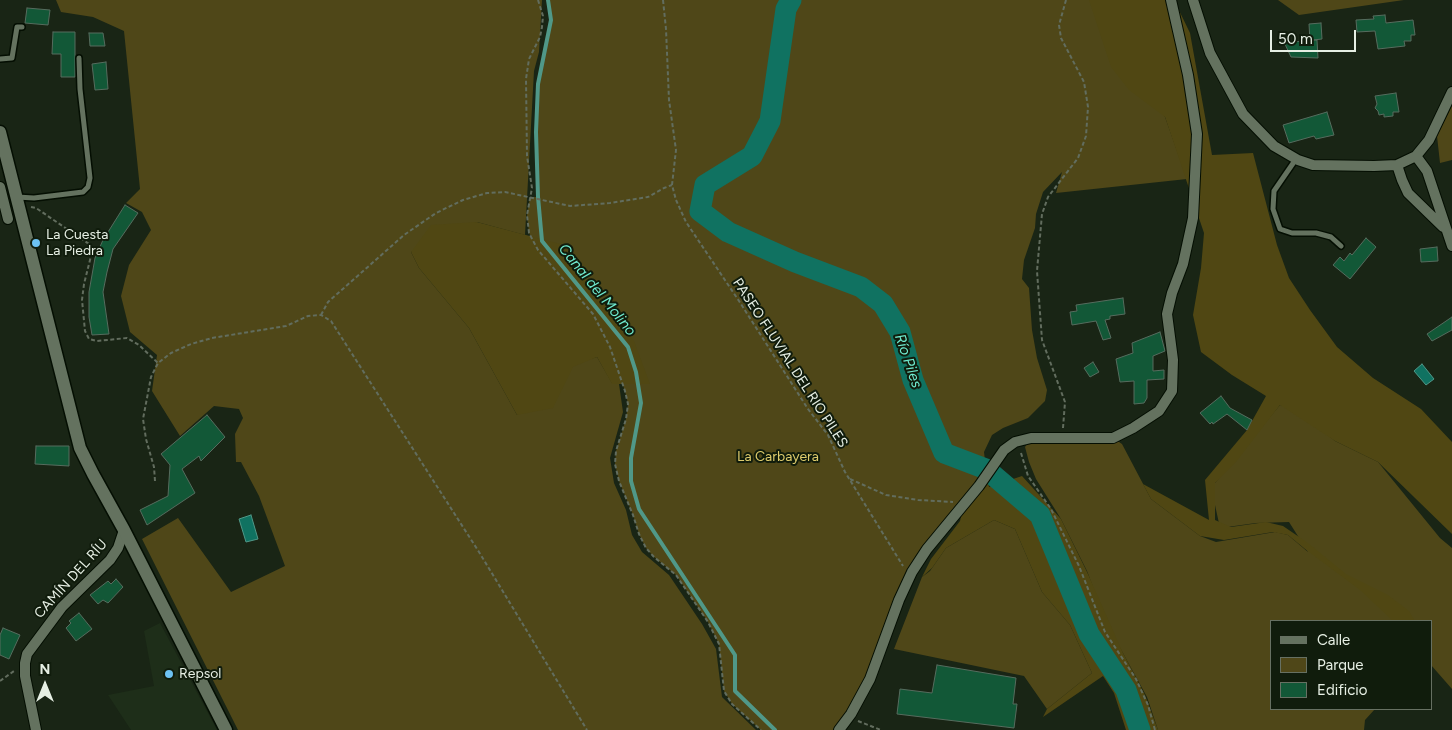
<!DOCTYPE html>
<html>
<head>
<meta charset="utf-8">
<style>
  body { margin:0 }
  #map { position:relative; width:1452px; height:730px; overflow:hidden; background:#192515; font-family:Figtree,sans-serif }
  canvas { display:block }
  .legend { position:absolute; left:1270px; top:620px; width:162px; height:90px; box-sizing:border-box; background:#101c0c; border:1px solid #667062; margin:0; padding:6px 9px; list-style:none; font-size:15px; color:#e6efe4 }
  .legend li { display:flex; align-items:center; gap:10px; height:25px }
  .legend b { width:25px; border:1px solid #667062 }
  .north { position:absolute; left:20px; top:660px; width:50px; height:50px; -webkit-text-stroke:4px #101c0c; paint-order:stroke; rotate:0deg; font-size:14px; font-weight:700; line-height:20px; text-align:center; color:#e6efe4 }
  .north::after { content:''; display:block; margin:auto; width:18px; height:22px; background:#e6efe4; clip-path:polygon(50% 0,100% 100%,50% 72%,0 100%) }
  .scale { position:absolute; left:1270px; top:30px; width:86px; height:22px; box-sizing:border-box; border:2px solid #e6efe4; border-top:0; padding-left:6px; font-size:15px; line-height:18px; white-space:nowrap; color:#e6efe4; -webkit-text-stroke:4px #101c0c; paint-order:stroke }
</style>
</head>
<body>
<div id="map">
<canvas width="1452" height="730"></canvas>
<ul class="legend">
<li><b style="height:6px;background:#64725f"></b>Calle</li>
<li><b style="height:14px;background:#4f4718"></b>Parque</li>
<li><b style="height:14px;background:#125837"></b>Edificio</li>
</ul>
<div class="north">N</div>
<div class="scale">50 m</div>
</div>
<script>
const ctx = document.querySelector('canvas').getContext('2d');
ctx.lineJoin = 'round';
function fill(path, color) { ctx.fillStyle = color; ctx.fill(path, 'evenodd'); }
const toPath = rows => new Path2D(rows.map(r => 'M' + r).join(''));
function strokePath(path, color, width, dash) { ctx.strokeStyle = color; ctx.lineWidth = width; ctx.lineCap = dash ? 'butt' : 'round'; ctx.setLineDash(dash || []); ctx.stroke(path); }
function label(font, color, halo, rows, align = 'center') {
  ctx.font = font + ' Figtree,sans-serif'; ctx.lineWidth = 4; ctx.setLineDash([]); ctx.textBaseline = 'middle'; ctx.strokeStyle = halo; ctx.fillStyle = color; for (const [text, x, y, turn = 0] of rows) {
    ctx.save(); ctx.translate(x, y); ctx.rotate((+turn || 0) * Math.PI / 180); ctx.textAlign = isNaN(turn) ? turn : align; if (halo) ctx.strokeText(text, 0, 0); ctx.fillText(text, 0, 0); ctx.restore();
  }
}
fill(toPath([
  [160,623,217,730,131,730,108,695,154,686,144,631]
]), '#1e2e19');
fill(toPath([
  [56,0,542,0,539,52,534,71,525,235,477,222,411,252,419,268,469,328,517,415,573,364,597,357,612,383,619,384,623,412,610,458,614,483,626,510,632,535,642,552,669,575,702,624,716,649,722,697,756,730,238,730,142,539,178,518,231,592,285,566,259,496,241,462,236,462,235,434,243,418,239,409,214,406,180,436,152,391,157,355,130,332,121,296,129,265,151,230,142,212,126,203,140,189,124,31,93,17,61,12],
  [548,0,1096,0,1165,117,1187,179,1056,193,1062,172,1043,192,1036,214,1035,228,1024,260,1022,279,1029,288,1032,330,1037,358,1047,390,1045,401,1028,418,1003,428,992,435,984,452,986,469,912,572,870,679,839,730,761,730,732,704,724,691,719,644,708,622,676,575,654,557,646,548,639,534,633,515,619,481,615,464,616,451,626,419,628,404,625,391,610,347,538,250,529,233,527,215,530,197,538,197,538,84,551,20],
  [1278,0,1404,0,1299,15],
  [1452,105,1452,160,1440,163,1437,136],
  [1280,405,1294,408,1335,441,1378,462,1440,538,1452,548,1452,689,1431,665,1431,621,1271,621,1271,709,1375,709,1365,720,1364,730,1158,730,1147,697,1107,624,1087,571,1061,519,1036,479,1029,462,1025,447,1031,438,1113,438,1122,444,1151,499,1200,536,1216,542,1275,532,1288,535,1308,552,1289,522,1256,523,1220,528,1215,505,1215,483],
  [994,520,1015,529,1042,592,1070,625,1092,673,1047,709,1024,676,894,649,922,577,930,571,946,548]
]), '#4f4718');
fill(toPath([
  [1089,0,1174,0,1190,33,1212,155,1253,153,1277,245,1289,278,1310,310,1337,347,1373,378,1421,409,1452,442,1452,534,1378,462,1335,441,1280,405,1236,462,1215,483,1215,520,1231,527,1266,522,1283,526,1308,543,1346,574,1388,595,1409,611,1415,621,1393,621,1360,590,1305,549,1288,535,1273,532,1224,540,1200,536,1151,499,1143,484,1209,520,1205,480,1247,430,1266,396,1232,375,1201,352,1193,315,1201,268,1204,233,1165,117,1129,90,1111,67],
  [477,222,560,244,634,341,650,384,612,384,597,357,573,367,553,408,517,415,469,328,419,268,411,252,431,225],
  [986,469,989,487,1022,476,1061,519,1088,574,1123,653,1145,695,1158,730,1126,730,1114,693,1103,676,1043,717,1047,709,1092,673,1070,625,1042,592,1015,529,994,520,946,548,932,568,922,577,931,559,960,521,963,508]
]), '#504713');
const water = toPath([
  [1422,364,1434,379,1426,385,1414,371,1422,364],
  [251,515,258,539,246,542,239,519,251,515]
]);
fill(water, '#107261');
strokePath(water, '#509888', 1);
strokePath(toPath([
  [548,0,551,20,538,84,536,132,538,197,542,241,628,347,636,372,641,403,631,458,631,481,639,509,735,655,735,691,775,730]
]), '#509888', 4);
strokePath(toPath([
  [791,0,786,9,770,121,752,156,705,185,700,211,728,232,795,262,861,287,883,304,900,332,913,380,944,453,986,469,1040,515,1089,634,1126,690,1140,730]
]), '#107261', 21);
const building = toPath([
  [27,8,50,10,48,25,25,23,27,8],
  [1385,15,1386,23,1413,20,1415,35,1411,35,1411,41,1404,41,1405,46,1378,49,1375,31,1357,32,1356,20,1374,19,1373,16,1385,15],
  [1321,23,1322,39,1313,40,1317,40,1318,58,1291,57,1284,42,1310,41,1309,24,1321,23],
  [53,32,75,32,75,77,61,77,61,54,52,54,53,32],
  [89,33,103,33,105,46,90,46,89,33],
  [106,62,108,89,95,90,92,64,106,62],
  [1396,93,1399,112,1393,112,1393,116,1384,117,1384,114,1379,115,1378,111,1375,108,1377,104,1375,96,1396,93],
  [1327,112,1334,135,1316,139,1314,136,1289,143,1283,125,1327,112],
  [125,205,138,213,113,249,107,272,103,292,109,334,92,335,89,317,89,292,95,258,103,240,125,205],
  [1366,238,1376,247,1350,279,1333,265,1340,257,1344,261,1350,253,1352,255,1366,238],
  [1437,247,1438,261,1421,262,1420,249,1437,247],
  [1123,298,1125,314,1110,316,1110,319,1105,320,1111,338,1103,340,1096,321,1072,325,1070,312,1077,311,1076,305,1123,298],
  [1452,317,1452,330,1432,341,1427,334,1452,317],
  [1160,332,1165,351,1153,356,1153,371,1164,370,1164,379,1147,380,1147,398,1144,403,1134,404,1134,381,1120,382,1116,359,1133,353,1132,343,1160,332],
  [1093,362,1099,372,1090,377,1084,368,1093,362],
  [1221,396,1230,408,1252,420,1247,430,1227,414,1213,424,1212,422,1210,424,1200,413,1221,396],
  [207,415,225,437,201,461,199,456,182,469,195,493,147,525,140,510,168,496,170,465,161,454,207,415],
  [36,446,69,446,69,466,35,464,36,446],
  [116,579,123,587,108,603,103,600,98,604,90,595,108,581,111,584,116,579],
  [79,613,92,629,76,641,66,628,71,623,69,621,79,613],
  [3,628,20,635,9,659,0,655,0,635,3,628],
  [937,665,1016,678,1013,704,1017,704,1014,728,897,714,900,689,932,693,937,665]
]);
fill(building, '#125837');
strokePath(building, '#566c5e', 1);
const service = toPath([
  [0,59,12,58,17,27,22,27],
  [1296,159,1274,191,1273,209,1280,229,1292,233,1316,233,1331,237,1341,246],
  [17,197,34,198,83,192,88,187,90,178,80,89,79,58]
]);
const minor = toPath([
  [1193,0,1210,53,1243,114,1274,146,1298,160,1313,165,1374,166,1397,165,1416,156,1429,140,1452,92],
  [1416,156,1427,171,1452,246],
  [1397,165,1402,180,1408,193,1443,227],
  [0,187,8,219],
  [36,730,25,676,25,663,27,654,62,607,110,560,118,548,124,530],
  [839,730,851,714,870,679,899,600,912,572,927,549,979,486,1004,450,1015,442,1031,438,1113,438,1133,428,1159,411,1172,391,1173,360,1167,314,1172,293,1183,264,1193,218,1197,134,1188,75,1171,0]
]);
const tertiary = toPath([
  [0,132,80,448,93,474,124,530,226,730]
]);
strokePath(service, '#040e02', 8);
strokePath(minor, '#040e02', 12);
strokePath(tertiary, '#040e02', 15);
strokePath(toPath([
  [538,0,543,16,542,27,540,37,529,59,526,79,527,156,532,188,527,215,529,233,538,250,593,314,610,347,625,391,628,404,626,419,616,451,615,464,619,481,633,515,639,534,646,548,654,557,676,575,708,622,719,644,724,691,732,704,761,730],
  [663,0,666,29,669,100,676,150,672,185,676,200,686,222,739,301,808,409,828,435,845,472,903,566],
  [31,207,36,208,89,244,92,252,84,284,82,300,85,331,89,339,97,341,127,338,139,345,158,363],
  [321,315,328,302,404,235,436,213,463,200,487,193,505,192,570,206,610,203,648,197,664,188,672,185],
  [1063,428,1065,402,1042,340,1037,271,1042,214,1048,197,1078,158,1086,136,1088,107,1084,82,1061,38,1059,25,1066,0],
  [1021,453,1028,476,1051,509,1079,566,1105,632,1136,679,1148,705,1155,730],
  [850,479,886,495,918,500,953,502],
  [155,481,154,467,146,439,143,419,151,377,158,363,171,353,191,344,212,338,286,326,308,316,321,315,331,321,479,552,587,730],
  [0,681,14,671],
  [858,721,881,730]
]), '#626d5e', 2, [4, 2.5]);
strokePath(service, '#64725f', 5);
strokePath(minor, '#64725f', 10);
strokePath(tertiary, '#64725f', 12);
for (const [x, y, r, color] of [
  [36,243,5,"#6dc2f3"],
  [169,674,5,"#6dc2f3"]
]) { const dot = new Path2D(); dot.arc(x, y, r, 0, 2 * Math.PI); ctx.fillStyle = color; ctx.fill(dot); strokePath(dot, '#101c0c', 2); }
label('14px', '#e6efe4', '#101c0c', [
  ["La Cuesta",46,235],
  ["La Piedra",46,251],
  ["Repsol",179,674]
], 'left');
label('14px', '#e6efe4', '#101c0c', [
  ["PASEO FLUVIAL DEL RIO PILES",790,363,57],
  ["CAMÍN DEL RÍU",71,579,-48]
]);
label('14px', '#ddcb6c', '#101c0c', [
  ["La Carbayera",778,457]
]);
label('italic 15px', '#70ebd0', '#101c0c', [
  ["Canal del Molino",597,290,51],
  ["Río Piles",908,361,71]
]);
</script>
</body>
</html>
